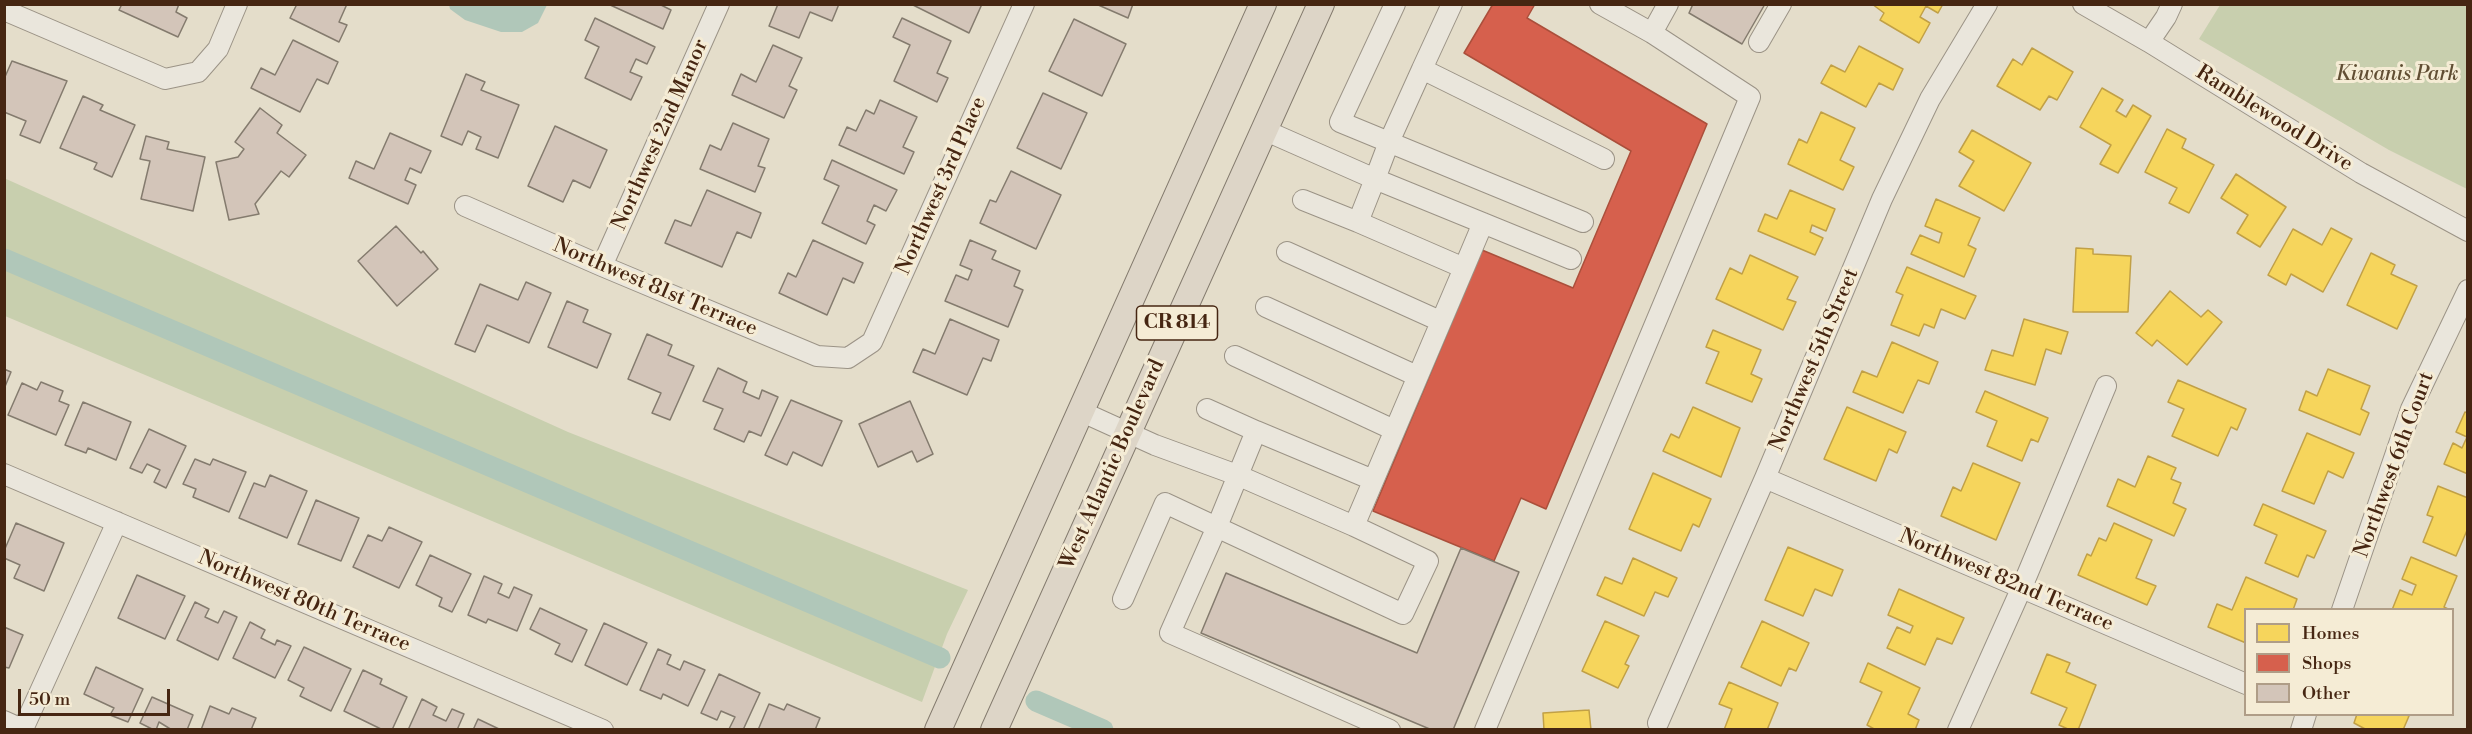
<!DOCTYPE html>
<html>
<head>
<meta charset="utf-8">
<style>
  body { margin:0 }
  #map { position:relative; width:2472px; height:734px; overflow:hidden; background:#e4ddca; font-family:"Libre Bodoni",serif }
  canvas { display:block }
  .frame { position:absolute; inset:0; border:6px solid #462612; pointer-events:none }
  .legend { position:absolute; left:2244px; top:608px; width:210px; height:108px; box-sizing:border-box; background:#f5ecd5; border:2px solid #af9d87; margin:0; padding:8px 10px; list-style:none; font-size:18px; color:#462612 }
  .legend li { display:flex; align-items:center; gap:12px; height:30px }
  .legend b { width:30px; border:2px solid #af9d87 }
  .scale { position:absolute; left:18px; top:689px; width:152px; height:27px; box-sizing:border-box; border:3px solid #462612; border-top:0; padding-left:8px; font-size:18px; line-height:21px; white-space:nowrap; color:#462612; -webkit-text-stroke:4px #f5ecd5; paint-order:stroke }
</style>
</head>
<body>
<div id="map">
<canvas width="2472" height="734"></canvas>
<div class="frame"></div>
<ul class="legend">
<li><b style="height:16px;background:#f6d55c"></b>Homes</li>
<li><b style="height:16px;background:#d6604d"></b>Shops</li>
<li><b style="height:16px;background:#d3c5b9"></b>Other</li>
</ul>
<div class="scale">50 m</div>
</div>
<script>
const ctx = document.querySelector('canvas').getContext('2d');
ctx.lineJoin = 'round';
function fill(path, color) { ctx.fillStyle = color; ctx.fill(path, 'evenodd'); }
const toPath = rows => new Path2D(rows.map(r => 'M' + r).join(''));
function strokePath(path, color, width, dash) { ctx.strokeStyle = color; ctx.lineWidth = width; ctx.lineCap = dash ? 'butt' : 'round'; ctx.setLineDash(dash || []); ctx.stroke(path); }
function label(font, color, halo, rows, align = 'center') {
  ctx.font = font + ' "Libre Bodoni",serif'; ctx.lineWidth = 6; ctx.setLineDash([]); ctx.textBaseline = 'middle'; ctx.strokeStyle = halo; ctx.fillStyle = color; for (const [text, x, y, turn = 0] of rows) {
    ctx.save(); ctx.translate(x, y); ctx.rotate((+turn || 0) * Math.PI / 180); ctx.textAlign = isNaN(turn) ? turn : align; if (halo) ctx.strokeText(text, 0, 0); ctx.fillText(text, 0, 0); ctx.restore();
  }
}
fill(toPath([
  [2220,5,2467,5,2467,189,2389,150,2199,39],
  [4,178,568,432,968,590,947,634,922,702,5,316]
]), '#c8cfae');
fill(toPath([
  [449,5,449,4,547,5,538,23,522,32,501,32,465,20,450,9]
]), '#b0c7b9');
const homes = toPath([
  [1872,4,1943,4,1938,13,1926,6,1920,17,1930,23,1919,43,1880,20,1884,13,1872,4],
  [1859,46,1903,69,1893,90,1879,83,1866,107,1821,83,1831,65,1845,72,1859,46],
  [2032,48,2073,72,2057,100,2049,96,2040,110,1997,86,2013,59,2022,65,2032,48],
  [2102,88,2123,100,2116,111,2126,117,2133,105,2151,116,2118,173,2100,164,2111,145,2080,127,2102,88],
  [1821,112,1855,128,1840,160,1854,167,1843,190,1788,164,1799,139,1807,143,1821,112],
  [2167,129,2186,139,2182,148,2214,165,2189,213,2169,203,2177,188,2145,172,2167,129],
  [1972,130,2031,163,2004,211,1959,186,1974,161,1959,152,1972,130],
  [2236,174,2286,207,2260,247,2237,233,2248,215,2221,198,2236,174],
  [1790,190,1835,209,1826,231,1812,225,1810,232,1823,238,1815,255,1758,231,1765,214,1777,219,1790,190],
  [1936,199,1980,218,1968,245,1976,249,1964,277,1911,254,1920,235,1939,243,1942,233,1925,226,1936,199],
  [2331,228,2352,239,2323,292,2291,274,2286,285,2268,275,2293,229,2322,245,2331,228],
  [2076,248,2093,249,2093,254,2131,256,2128,312,2073,312,2076,248],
  [2371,253,2395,265,2391,274,2417,286,2397,329,2347,305,2371,253],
  [1750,255,1798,277,1787,299,1796,302,1783,330,1716,299,1730,268,1742,274,1750,255],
  [1907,267,1976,296,1965,319,1941,309,1934,328,1924,324,1919,336,1891,325,1903,295,1896,292,1907,267],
  [2170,291,2201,317,2208,310,2222,322,2187,365,2157,340,2152,346,2136,333,2170,291],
  [2024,319,2068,332,2061,354,2046,349,2035,385,1985,370,1992,350,2013,356,2024,319],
  [1713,330,1761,350,1751,374,1762,379,1752,402,1706,383,1719,352,1706,347,1713,330],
  [1892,342,1938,362,1929,384,1918,380,1903,413,1853,392,1862,371,1877,377,1892,342],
  [2328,369,2370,386,2361,409,2369,413,2360,435,2299,410,2306,391,2317,396,2328,369],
  [2178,380,2246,409,2237,430,2231,427,2218,456,2172,436,2184,409,2168,402,2178,380],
  [1985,391,2048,418,2038,442,2031,439,2022,461,1987,446,1997,421,1976,412,1985,391],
  [1693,407,1740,428,1721,477,1663,451,1671,434,1679,438,1693,407],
  [1847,407,1906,432,1897,453,1889,449,1876,481,1824,459,1847,407],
  [2465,412,2468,413,2468,474,2444,464,2453,443,2462,448,2467,437,2456,432,2465,412],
  [2307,433,2354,453,2343,478,2328,471,2314,504,2282,491,2307,433],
  [2148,456,2176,468,2171,479,2181,483,2173,503,2186,509,2174,536,2107,506,2118,479,2135,487,2148,456],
  [1973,463,2020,483,1996,540,1941,516,1953,487,1961,491,1973,463],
  [1653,473,1711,499,1699,527,1693,524,1681,551,1629,529,1653,473],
  [2438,486,2468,498,2468,528,2456,556,2423,542,2433,517,2427,515,2438,486],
  [2263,504,2326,531,2314,558,2307,555,2298,577,2265,563,2277,535,2254,525,2263,504],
  [2114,523,2152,540,2136,578,2156,586,2147,605,2078,575,2087,554,2091,556,2099,538,2106,541,2114,523],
  [1788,547,1843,570,1832,596,1815,589,1803,616,1765,600,1788,547],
  [2411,557,2457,576,2444,607,2450,610,2392,610,2400,590,2412,595,2416,585,2402,579,2411,557],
  [1633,558,1677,578,1668,597,1655,592,1644,616,1597,595,1605,577,1622,584,1633,558],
  [2246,577,2297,599,2293,610,2246,610,2246,643,2208,627,2217,604,2232,610,2246,577],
  [1899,589,1964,618,1952,644,1937,638,1925,665,1887,648,1897,627,1910,633,1913,626,1888,615,1899,589],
  [1605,621,1639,636,1625,664,1629,666,1618,688,1582,671,1605,621],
  [1762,621,1809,643,1796,671,1789,668,1781,686,1741,667,1762,621],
  [2047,654,2070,663,2066,672,2096,685,2078,730,2070,730,2059,725,2067,708,2031,693,2047,654],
  [1868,663,1920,688,1908,714,1919,720,1915,730,1876,730,1867,725,1882,692,1860,682,1868,663],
  [1729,682,1778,703,1767,730,1724,730,1732,709,1719,704,1729,682],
  [1589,710,1591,730,1544,730,1543,713,1589,710],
  [2357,714,2405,714,2409,716,2403,730,2367,730,2354,723,2357,714]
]);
fill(homes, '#f6d55c');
strokePath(homes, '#c1a046', 1.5);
const shops = toPath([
  [1493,4,1535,4,1527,18,1707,124,1546,509,1521,498,1494,561,1373,511,1482,250,1573,288,1631,151,1464,53,1493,4]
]);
fill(shops, '#d6604d');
strokePath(shops, '#ab4f3b', 1.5);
strokePath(toPath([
  [4,259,940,658],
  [1036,701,1103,730]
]), '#b0c7b9', 21);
const building = toPath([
  [122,4,179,4,176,12,187,18,178,37,119,10,122,4],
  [297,4,347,4,339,22,347,25,339,42,290,18,297,4],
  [608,4,659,4,671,10,663,29,608,4],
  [778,4,839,4,832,21,810,12,799,38,769,26,778,4],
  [911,4,982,4,969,33,911,4],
  [1096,4,1133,4,1128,18,1096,4],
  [1693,4,1765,4,1742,44,1689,13,1693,4],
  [595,18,655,47,647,64,636,59,630,72,642,77,631,100,585,78,599,47,585,40,595,18],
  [902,18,951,41,937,73,948,78,937,102,894,81,910,45,893,37,902,18],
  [1074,19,1126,44,1102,96,1049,71,1074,19],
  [293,40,338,62,328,84,317,79,300,112,251,88,261,68,275,75,293,40],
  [773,45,802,58,789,86,797,90,784,118,732,95,741,74,756,82,773,45],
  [12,61,67,81,40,143,20,135,26,121,4,112,4,79,12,61],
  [466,74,485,82,481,90,519,105,498,158,476,149,481,137,468,131,462,145,441,136,466,74],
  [1043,93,1087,113,1061,169,1017,148,1043,93],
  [83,96,103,105,100,110,135,125,112,177,94,169,97,163,60,148,83,96],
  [880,100,917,117,903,147,914,152,904,174,839,145,847,127,856,131,866,110,874,114,880,100],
  [260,108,282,125,277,133,306,155,289,177,281,171,255,204,259,214,229,220,216,162,238,157,244,149,235,142,260,108],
  [733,123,769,139,758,166,765,168,755,192,700,169,710,145,721,150,733,123],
  [555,126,607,150,590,188,573,180,563,202,528,186,555,126],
  [390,133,431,151,421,173,410,168,405,180,416,185,408,204,349,178,356,161,374,169,390,133],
  [146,136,169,142,167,149,205,157,193,211,141,199,150,161,140,159,146,136],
  [832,160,897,190,886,211,874,205,867,221,875,225,866,244,822,223,839,186,824,179,832,160],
  [1011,171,1061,195,1036,249,980,223,990,200,996,202,1011,171],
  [707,190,761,213,751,238,737,232,722,267,665,243,675,220,691,226,707,190],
  [396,226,421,253,423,251,438,269,397,306,358,261,396,226],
  [813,240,863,263,854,283,843,278,827,315,779,293,788,273,796,277,813,240],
  [970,240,996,251,992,259,1020,271,1014,286,1023,290,1008,327,945,301,956,275,968,280,972,270,960,265,970,240],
  [526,282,551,293,529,343,487,325,475,352,455,344,480,284,518,300,526,282],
  [567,301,588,310,583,322,611,334,597,368,548,347,567,301],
  [950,319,999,340,991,361,983,358,967,395,913,372,923,349,935,354,950,319],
  [647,334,672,345,668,355,694,366,670,420,652,413,661,393,628,379,647,334],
  [718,368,747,382,743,392,759,399,762,390,778,397,761,436,749,431,744,442,714,429,723,409,703,401,718,368],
  [4,369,11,372,4,389,4,369],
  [41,382,63,391,59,401,69,405,56,435,8,415,22,383,37,390,41,382],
  [791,400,842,421,822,466,793,452,787,465,765,455,791,400],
  [910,401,933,454,917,462,912,451,878,467,859,424,910,401],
  [83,402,131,422,116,460,88,448,86,453,65,445,83,402],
  [149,429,186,446,166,488,154,482,160,470,147,464,142,473,130,468,149,429],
  [195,459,210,465,213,459,246,472,229,512,193,497,196,489,183,484,195,459],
  [270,475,307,491,287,538,239,518,254,483,265,487,270,475],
  [316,500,359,518,341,561,298,544,316,500],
  [16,523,64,543,44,591,14,578,20,565,4,558,4,551,16,523],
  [389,527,422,542,399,588,353,567,368,535,382,541,389,527],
  [1461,548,1519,572,1453,730,1432,730,1201,633,1226,573,1417,653,1461,548],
  [430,555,471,574,452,612,439,606,442,598,416,585,430,555],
  [137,575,185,596,165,639,118,618,137,575],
  [484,576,502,584,498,593,509,598,514,587,532,595,517,631,488,619,486,623,468,615,484,576],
  [195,602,209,609,205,617,218,623,224,611,237,617,218,660,177,640,195,602],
  [540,608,587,630,572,662,555,654,560,644,530,629,540,608],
  [250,622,265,630,261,638,275,645,277,640,291,646,275,678,233,658,250,622],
  [604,623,647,643,627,685,585,665,604,623],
  [4,627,23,635,9,668,4,667,4,627],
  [304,647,351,669,331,711,300,696,304,688,288,680,304,647],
  [658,649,671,655,667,664,680,670,684,661,705,670,688,706,663,694,661,699,640,690,658,649],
  [96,667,143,689,128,722,110,715,114,708,84,694,96,667],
  [363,670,382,679,380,684,407,697,392,730,383,730,344,711,363,670],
  [719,674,760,693,743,730,729,729,735,717,721,711,717,720,701,713,719,674],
  [152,697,193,715,187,730,172,730,159,722,156,730,154,730,140,723,152,697],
  [422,699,437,707,433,715,446,721,452,709,464,714,457,730,408,730,422,699],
  [769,704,784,710,787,704,820,718,815,730,758,730,769,704],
  [210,706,229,714,232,708,256,718,251,730,201,730,210,706],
  [478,719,499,729,473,730,478,719]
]);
fill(building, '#d3c5b9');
strokePath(building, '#847b6e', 1.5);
const minor = toPath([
  [1395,4,1340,122,1583,222],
  [1452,4,1422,69,1604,159],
  [2083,4,2149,42,2361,173,2468,231],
  [4,10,165,79,198,72,218,49,237,4],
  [1652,33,1668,4],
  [1759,42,1781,4],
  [2149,42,2166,17,2172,4],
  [1422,69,1389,142,1375,179,1571,259],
  [1303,200,1358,222],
  [465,206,602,266,817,356,848,358,872,342,1024,4],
  [1287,252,1440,321],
  [602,266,719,4],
  [1464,268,1483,223],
  [1266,307,1417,376],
  [1235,356,1394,430],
  [1207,409,1256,431],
  [1080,411,1155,445,1237,475,1354,526],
  [4,474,603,730],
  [1765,478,2246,684],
  [1373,480,1256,431,1216,529,1170,633,1390,730],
  [1123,599,1165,503,1403,614,1428,561,1354,526,1464,268,1358,222,1375,179,1264,130],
  [2342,610,2411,409,2468,290],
  [4,721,24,730],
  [1658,723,1765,478,1882,199,1930,99,1987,4],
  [23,729,117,522],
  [1485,730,1750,97,1652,33,1600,4],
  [1958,730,2022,587,2106,386],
  [2301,730,2306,714]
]);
const major = toPath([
  [938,730,1263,4],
  [994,730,1321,4]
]);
strokePath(minor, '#9b9386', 22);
strokePath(major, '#847b6e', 28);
strokePath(minor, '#eae6dc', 20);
strokePath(major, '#ddd5c7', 26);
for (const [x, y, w] of [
  [1177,323,81]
]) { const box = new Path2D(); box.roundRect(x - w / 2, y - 17, w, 34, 4.5); ctx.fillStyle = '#f5ecd5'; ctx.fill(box); strokePath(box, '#462612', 1.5); }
label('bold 20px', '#462612', null, [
  ["CR 814",1177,323]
]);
label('italic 21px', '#614e33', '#f5ecd5', [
  ["Kiwanis Park",2397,75]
]);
label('21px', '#462612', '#f5ecd5', [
  ["Ramblewood Drive",2274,119,32],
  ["Northwest 2nd Manor",661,135,-66],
  ["Northwest 3rd Place",942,186,-66],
  ["Northwest 81st Terrace",655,288,23],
  ["Northwest 5th Street",1815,360,-67],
  ["West Atlantic Boulevard",1113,465,-66],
  ["Northwest 6th Court",2395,465,-70],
  ["Northwest 82nd Terrace",2006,581,23],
  ["Northwest 80th Terrace",304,602,23]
]);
</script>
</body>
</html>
